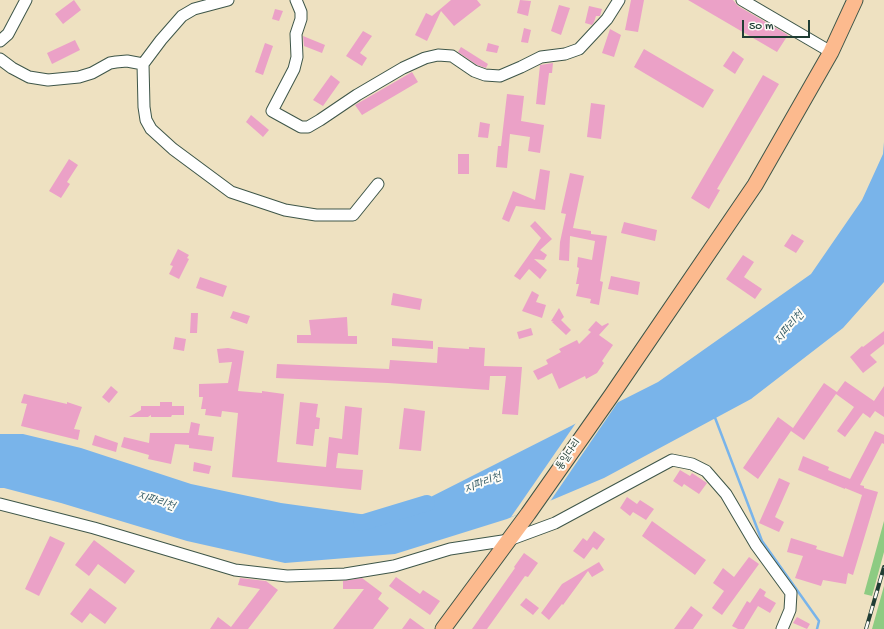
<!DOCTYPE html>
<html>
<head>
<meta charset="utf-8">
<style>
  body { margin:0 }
  #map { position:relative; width:884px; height:629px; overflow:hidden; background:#eee1c1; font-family:"Gochi Hand",sans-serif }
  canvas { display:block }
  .scale { position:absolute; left:742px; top:20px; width:68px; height:18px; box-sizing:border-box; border:2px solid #1f3d34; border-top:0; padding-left:5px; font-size:12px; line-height:14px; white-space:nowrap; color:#1f3d34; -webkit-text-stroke:3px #fdfcf7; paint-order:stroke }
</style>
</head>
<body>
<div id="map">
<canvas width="884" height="629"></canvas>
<div class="scale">50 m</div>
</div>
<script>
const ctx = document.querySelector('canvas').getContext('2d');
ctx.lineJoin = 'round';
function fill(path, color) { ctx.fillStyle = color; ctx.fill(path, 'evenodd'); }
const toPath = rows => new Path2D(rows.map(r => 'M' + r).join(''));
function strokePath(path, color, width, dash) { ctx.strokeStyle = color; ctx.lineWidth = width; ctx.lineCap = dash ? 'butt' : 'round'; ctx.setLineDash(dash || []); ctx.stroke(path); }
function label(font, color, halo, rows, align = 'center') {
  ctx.font = font + ' "Gochi Hand","Poor Story",sans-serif'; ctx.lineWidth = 4; ctx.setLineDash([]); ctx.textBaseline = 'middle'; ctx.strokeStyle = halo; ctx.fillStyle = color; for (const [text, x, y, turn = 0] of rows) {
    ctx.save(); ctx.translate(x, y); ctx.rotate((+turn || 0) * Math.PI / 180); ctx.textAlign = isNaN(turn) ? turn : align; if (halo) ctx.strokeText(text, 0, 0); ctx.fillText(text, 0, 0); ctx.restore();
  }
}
fill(toPath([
  [884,521,884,552,872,596,864,594],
  [884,586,884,629,872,629]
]), '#8dcb82');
fill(toPath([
  [884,142,884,282,843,328,751,399,604,478,507,519,395,554,285,563,187,541,61,503,4,488,0,488,0,434,23,434,81,448,191,484,281,503,389,518,658,382,811,274,862,200,883,154]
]), '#79b4ea');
fill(toPath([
  [620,399,549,503,511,517,578,420]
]), '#eee1c1');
strokePath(toPath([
  [714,415,762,541,819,621,817,629]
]), '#79b4ea', 2.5);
strokePath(toPath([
  [361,523,427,503]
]), '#79b4ea', 16);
fill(toPath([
  [74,0,81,10,63,24,55,14],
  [451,0,477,0,481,5,454,26,441,11,427,41,415,35,426,13,432,16],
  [520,0,531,1,528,16,517,13],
  [631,0,644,0,638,32,625,30],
  [688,0,733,0,738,6,788,35,777,52],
  [559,5,570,8,561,35,551,31],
  [589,6,602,9,600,16,596,16,594,22,592,25,585,23],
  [275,9,283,11,279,21,272,19],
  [524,28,531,30,528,43,521,42],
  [610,29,621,35,614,57,602,53],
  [363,31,372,36,360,53,367,58,362,66,346,56],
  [303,36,325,45,322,53,304,46],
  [75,40,80,50,52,64,47,53],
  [265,43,273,46,263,75,255,72],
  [488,43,499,46,497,53,486,51],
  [461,47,488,64,486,68,477,65,458,52],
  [644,49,714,90,703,108,634,67],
  [733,51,744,59,735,74,723,66],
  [553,63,552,73,549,73,545,105,536,104,540,65],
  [412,72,418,82,362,115,355,105],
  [331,75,340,82,323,106,313,100],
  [763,75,779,84,717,189,720,190,709,209,691,198],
  [507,94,524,96,521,121,544,125,540,153,528,151,530,137,510,134,507,168,496,167,498,146,501,146],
  [591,103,605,105,601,139,587,137],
  [251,115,269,130,263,137,246,122],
  [480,122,490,124,488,138,478,137],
  [458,154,469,154,469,174,458,174],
  [69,159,78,165,67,182,70,184,61,198,49,191],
  [540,169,550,171,545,210,516,206,509,222,502,219,513,191,535,200],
  [570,173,584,176,573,228,591,231,591,234,607,236,600,281,603,282,599,305,590,303,591,299,576,296,579,284,576,284,579,268,577,267,578,257,592,260,595,241,570,236,569,261,559,260,560,242,566,214,561,213],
  [535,221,552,239,540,250,547,255,544,260,534,259,547,270,540,279,529,269,520,280,514,276,541,238,530,226],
  [624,222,657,230,655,241,621,233],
  [792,234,804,241,796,253,784,246],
  [178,249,189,255,187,258,189,259,179,279,169,274,173,266,170,265],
  [743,255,754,262,744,277,762,289,755,299,726,279],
  [611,276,640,282,638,295,608,289],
  [200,277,227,286,223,297,196,288],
  [532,291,539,295,536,302,546,305,542,318,522,311],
  [393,293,422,299,420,310,391,305],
  [559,308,564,317,561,320,571,330,566,335,552,322,554,322,551,321],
  [233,311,250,316,247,324,230,318],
  [191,313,198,313,197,333,190,333],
  [347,317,348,336,357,336,357,344,297,343,297,335,311,335,309,320],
  [596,321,602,326,608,323,609,324,599,335,613,345,602,361,604,363,597,373,586,379,585,376,559,389,552,373,538,380,533,371,548,364,546,360,561,352,559,349,577,340,579,344,591,332,588,330],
  [531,328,533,335,519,339,517,332],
  [884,331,884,344,870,355,877,362,863,373,850,357,862,346,863,347],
  [175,337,186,339,184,351,173,349],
  [392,338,433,341,433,349,392,346],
  [438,347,469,349,469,347,485,348,484,366,522,367,518,415,502,414,506,376,490,376,489,390,388,383,276,378,277,364,389,369,390,360,437,363],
  [228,348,244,351,238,391,262,393,262,391,284,394,277,462,326,467,329,437,342,439,345,406,362,408,358,455,338,453,336,468,363,470,361,490,232,477,238,413,222,411,221,417,205,415,206,409,201,409,203,397,199,397,199,384,228,383,232,362,219,363,217,349],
  [845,381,874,401,884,386,884,417,875,411,870,418,863,413,845,437,837,431,854,407,836,394,804,440,791,431,824,383,837,392],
  [111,386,118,392,109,403,102,397],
  [24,394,67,404,67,402,82,407,74,429,80,430,78,440,21,426,27,404,21,403],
  [160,402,172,402,172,406,184,406,184,415,172,415,171,417,151,417,151,415,148,417,129,417,141,410,141,406,160,406],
  [300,402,318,404,316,417,320,418,319,429,315,429,313,446,296,444],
  [404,408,425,411,421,451,399,449],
  [778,417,793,428,758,479,743,468],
  [191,422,200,424,198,435,214,437,212,451,189,448,189,445,175,444,171,464,148,459,149,455,121,447,124,437,149,443,150,433,189,433],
  [875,431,884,435,884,444,882,443,860,485,864,486,864,488,878,492,853,575,848,573,846,584,823,580,821,586,795,578,803,556,787,552,791,538,817,546,816,549,843,557,862,495,845,488,845,489,798,470,803,456,829,467,828,470,850,479],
  [95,435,118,443,116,452,92,445],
  [194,462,211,466,209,474,193,471],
  [680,470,690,476,692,473,707,483,699,494,684,484,682,487,673,481],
  [779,478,790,483,775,517,784,522,779,532,759,523],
  [627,497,637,504,640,500,654,509,646,520,633,512,630,516,620,508],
  [652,521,706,560,695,575,642,536],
  [594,531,605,539,597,550,593,547,584,559,573,551,583,538,587,541],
  [50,536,65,543,39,596,25,589],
  [94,540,135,571,125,584,98,564,89,576,75,565],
  [524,553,538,563,528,577,525,576,487,629,472,629,515,568,514,567],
  [749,557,759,564,722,615,712,608,724,591,713,583,723,568,734,577],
  [599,562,604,570,592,577,588,571,563,605,562,604,549,620,541,613,562,584],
  [396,577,420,594,423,590,440,601,430,615,389,586],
  [240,578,266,581,278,590,248,629,210,629,218,617,231,627,260,589,238,585],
  [362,578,382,593,378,599,389,608,373,629,333,629,364,589,343,589,343,581],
  [90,588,117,608,105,624,90,613,82,623,70,614],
  [760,588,766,592,764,596,776,603,770,613,758,606,744,629,738,629,732,626,747,601,750,603],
  [526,598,539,608,533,615,520,605],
  [691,606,703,615,693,629,674,629],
  [797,617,810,624,807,629,793,623],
  [410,618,425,629,402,629]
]), '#eba1c7');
const minor = toPath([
  [228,0,194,9,182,16,161,40,143,64,144,107,146,120,151,129,173,149,231,192,285,210,316,215,353,215,378,184],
  [296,0,301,12,301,19,296,34,297,57,294,69,272,111,301,127,308,127,320,120,357,95,403,68,425,58,438,55,452,56,474,71,485,75,500,76,521,67,541,57,565,54,579,49,607,19,619,0],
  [742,0,831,52],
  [0,41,8,34,26,0],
  [0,59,12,68,29,77,48,80,79,77,92,73,110,63,116,62,127,61,143,64],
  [0,504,94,528,235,570,287,576,345,574,394,566,450,549,509,540,555,523,672,460,692,464,706,471,726,494,756,545,791,593,790,610,782,629]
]);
const major = toPath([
  [443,629,528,514,611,396,755,185,831,52,855,0]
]);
strokePath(minor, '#3e5649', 13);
strokePath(major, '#3e5649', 17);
strokePath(minor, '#fff', 11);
strokePath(major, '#fcba8e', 15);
const rail = toPath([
  [866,629,884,567]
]);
strokePath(rail, '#1f3d34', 4);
strokePath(rail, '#fdfcf7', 2.5, [8]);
label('11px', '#1f3d34', '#fdfcf7', [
  ["통일다리",569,455,-55]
]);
label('italic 12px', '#3a616b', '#fdfcf7', [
  ["지파리천",790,328,-50],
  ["지파리천",483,484,-21],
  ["지파리천",156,502,18]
]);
</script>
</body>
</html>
